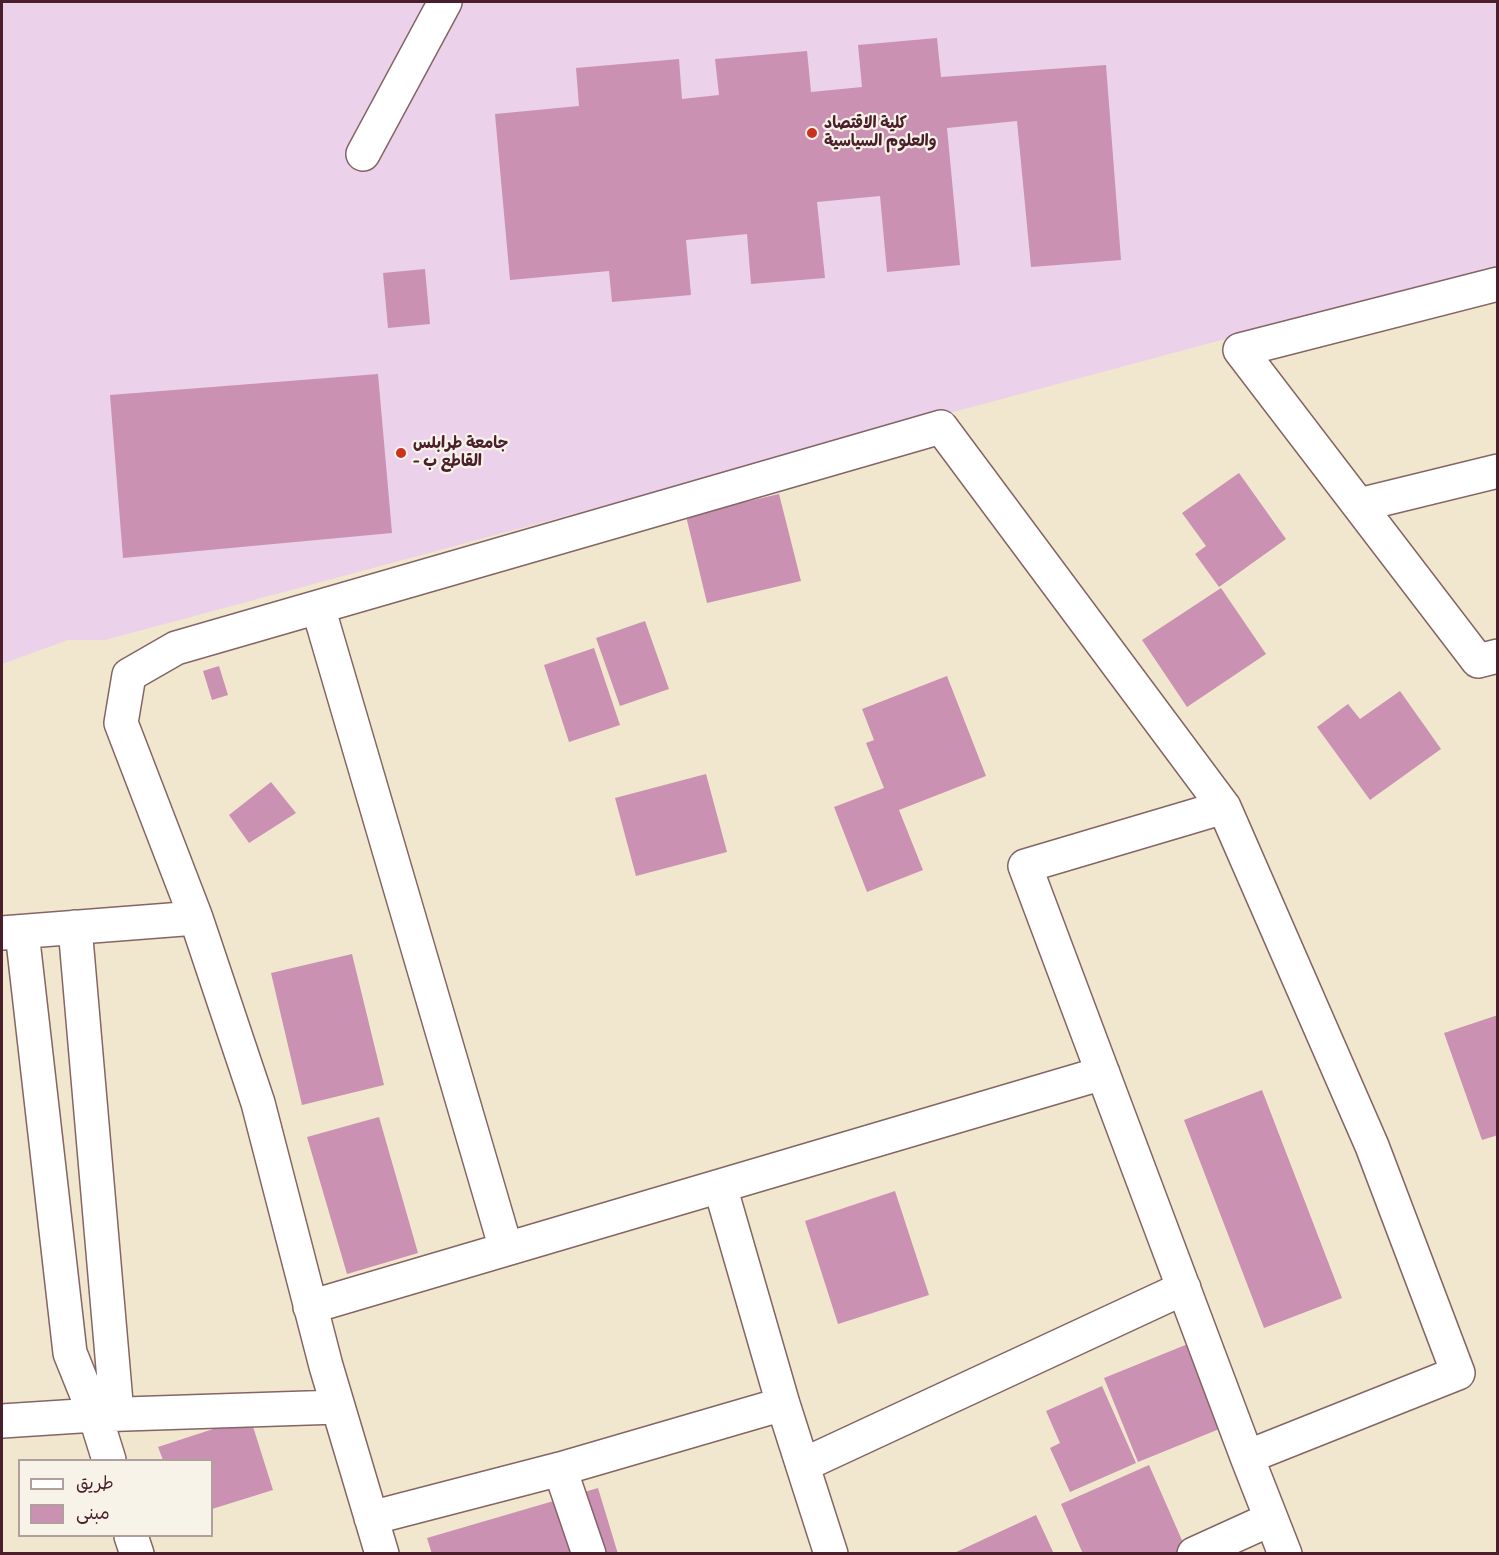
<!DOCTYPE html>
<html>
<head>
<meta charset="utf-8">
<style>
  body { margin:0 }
  #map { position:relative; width:1499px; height:1555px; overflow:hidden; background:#f1e7ce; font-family:"Patrick Hand","Playpen Sans Arabic",sans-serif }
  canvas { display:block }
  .frame { position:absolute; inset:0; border:3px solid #4a1f2b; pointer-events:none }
  .legend { position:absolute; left:18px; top:1459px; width:195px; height:78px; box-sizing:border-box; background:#f7f3e8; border:2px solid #b29e9c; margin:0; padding:8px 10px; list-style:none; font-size:18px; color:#4a1f2b }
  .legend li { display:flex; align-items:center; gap:12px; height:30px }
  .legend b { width:30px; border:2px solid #b29e9c }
</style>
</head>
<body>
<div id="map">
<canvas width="1499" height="1555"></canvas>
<div class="frame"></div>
<ul class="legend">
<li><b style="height:8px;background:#fff"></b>طريق</li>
<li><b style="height:16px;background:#ca91b3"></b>مبنى</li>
</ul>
</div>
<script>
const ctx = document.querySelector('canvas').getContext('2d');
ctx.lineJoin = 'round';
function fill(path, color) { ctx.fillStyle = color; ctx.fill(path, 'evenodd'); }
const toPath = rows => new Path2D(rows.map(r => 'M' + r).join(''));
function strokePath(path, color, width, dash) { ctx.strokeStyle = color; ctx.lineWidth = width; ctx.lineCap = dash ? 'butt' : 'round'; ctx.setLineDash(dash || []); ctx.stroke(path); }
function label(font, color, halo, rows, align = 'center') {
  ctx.font = font + ' "Patrick Hand","Playpen Sans Arabic",sans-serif'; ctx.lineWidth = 4.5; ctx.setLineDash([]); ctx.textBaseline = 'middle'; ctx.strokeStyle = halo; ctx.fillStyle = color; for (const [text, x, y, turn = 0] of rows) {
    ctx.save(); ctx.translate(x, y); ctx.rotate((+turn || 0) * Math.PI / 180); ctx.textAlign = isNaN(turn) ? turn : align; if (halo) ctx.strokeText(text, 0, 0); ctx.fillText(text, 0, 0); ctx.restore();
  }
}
fill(toPath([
  [2,2,1497,2,1497,266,105,640,68,640,2,664]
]), '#ecd1ea');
fill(toPath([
  [937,38,941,77,1106,65,1121,260,1031,267,1017,121,947,128,960,265,887,272,880,196,817,202,825,278,751,284,747,234,686,240,691,295,612,302,609,271,510,280,495,114,579,106,576,68,679,59,682,99,719,95,715,59,807,51,811,92,862,87,858,45],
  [425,269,430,324,388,328,383,273],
  [378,374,392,533,123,558,110,395],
  [1239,473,1286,539,1219,587,1195,554,1206,546,1182,513],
  [779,494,801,581,707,603,686,516],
  [1221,588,1266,654,1187,707,1142,640],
  [645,621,669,689,620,706,596,638],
  [594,648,620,725,569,742,544,665],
  [219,666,228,695,212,700,203,671],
  [947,676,986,776,899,810,923,870,867,892,834,807,884,788,866,743,874,740,862,709],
  [1400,691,1441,749,1370,800,1317,727,1348,704,1360,719],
  [706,774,727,852,636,876,615,798],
  [271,782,296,813,249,843,229,815],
  [352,954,384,1085,302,1105,271,973],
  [1498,1015,1498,1135,1482,1140,1444,1033],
  [1262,1090,1342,1298,1264,1328,1184,1120],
  [379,1117,418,1253,347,1274,307,1137],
  [895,1191,929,1295,838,1324,805,1221],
  [1210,1335,1244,1419,1138,1462,1104,1378],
  [1102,1386,1136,1463,1070,1492,1050,1448,1060,1443,1046,1411],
  [250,1417,273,1490,212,1509,212,1460,163,1460,158,1447],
  [1149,1465,1188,1554,1083,1554,1061,1504],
  [598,1488,618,1554,432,1554,427,1538],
  [1036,1515,1054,1554,952,1554]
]), '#ca91b3');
const minor = toPath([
  [363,154,445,2],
  [1498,284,1240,350,1478,661,1498,656],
  [1359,505,1498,471],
  [318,607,506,1249],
  [1224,807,1025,866,1247,1457,1285,1554],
  [75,927,117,1414],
  [22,932,70,1353,95,1415,109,1460],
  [2,933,196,918],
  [720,1186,783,1404,831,1554],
  [310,1307,1103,1073],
  [2,1421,95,1415,338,1407],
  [803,1465,1184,1288],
  [560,1469,589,1554],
  [371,1518,560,1469,783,1404],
  [131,1536,137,1554],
  [382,1554,326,1366,258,1103,196,918,121,723,129,675,176,648,941,427,1224,807,1372,1146,1458,1373,1247,1457],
  [1194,1554,1271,1519]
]);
strokePath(minor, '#846564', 36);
strokePath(minor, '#fff', 33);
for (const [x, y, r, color] of [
  [812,133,6,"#c8321e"],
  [401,453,6,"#c8321e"]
]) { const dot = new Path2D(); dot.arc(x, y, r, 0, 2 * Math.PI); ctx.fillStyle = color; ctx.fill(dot); strokePath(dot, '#f7f3e8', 2); }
label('bold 16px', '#4a1f2b', '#f7f3e8', [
  ["كلية الاقتصاد",824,124],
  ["والعلوم السياسية",824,142],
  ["جامعة طرابلس",413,444],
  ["- القاطع ب",413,462]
], 'left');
</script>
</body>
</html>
